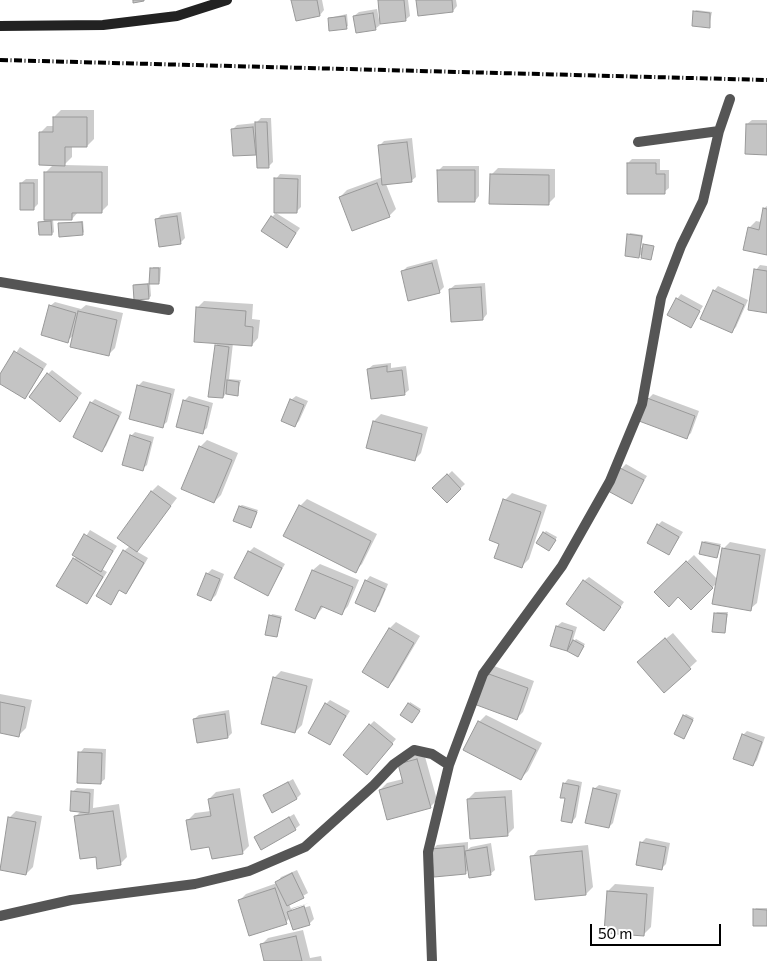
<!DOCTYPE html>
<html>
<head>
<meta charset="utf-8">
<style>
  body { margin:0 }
  #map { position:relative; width:767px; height:961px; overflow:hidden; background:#fff; font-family:Commissioner,sans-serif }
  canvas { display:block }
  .scale { position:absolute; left:590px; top:924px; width:131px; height:22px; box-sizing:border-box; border:2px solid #000; border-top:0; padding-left:6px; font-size:15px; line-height:18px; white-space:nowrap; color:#000; -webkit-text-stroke:4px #fff; paint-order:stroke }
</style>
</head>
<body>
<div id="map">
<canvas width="767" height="961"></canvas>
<div class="scale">50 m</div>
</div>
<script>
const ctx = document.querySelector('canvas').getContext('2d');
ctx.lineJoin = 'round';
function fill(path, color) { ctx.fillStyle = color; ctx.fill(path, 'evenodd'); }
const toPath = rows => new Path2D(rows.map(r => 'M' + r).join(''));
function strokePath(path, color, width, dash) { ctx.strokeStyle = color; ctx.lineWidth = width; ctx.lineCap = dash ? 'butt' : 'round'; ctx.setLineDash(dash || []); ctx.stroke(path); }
fill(toPath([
  [292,0,322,0,324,10,320,15],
  [379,0,408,0,410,16,405,20],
  [418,0,456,0,457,6,453,11],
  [377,9,380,25,375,29,354,16,359,12],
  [696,10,712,12,709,26,694,12],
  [347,14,348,26,346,27,329,18],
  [61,110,94,110,94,139,87,146,72,146,72,157,64,165,108,166,108,205,101,212,79,211,72,219,53,219,54,232,52,234,40,222,45,220,46,172,54,164,40,133,47,126,55,126,54,117],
  [261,118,271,118,273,162,269,166,258,153,235,155,233,129,237,125,256,123],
  [752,120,767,120,767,154,747,124],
  [412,138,416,177,411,181,386,184,396,209,389,216,340,197,347,190,383,177,379,146,384,141],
  [632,159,660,159,660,170,669,170,669,188,664,192,628,163],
  [443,166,479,166,479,196,475,201,438,171],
  [498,168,555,169,555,197,548,204,491,175],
  [280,174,301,175,301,207,296,212,276,179],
  [26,179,38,179,38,204,33,209,21,183],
  [767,206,767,254,749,228,756,221,761,222,764,208],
  [181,212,185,238,180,243,156,220,161,215],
  [276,213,300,228,287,246,272,217],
  [83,221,84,232,82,234,60,224],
  [630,233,643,235,641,248,644,245,654,248,651,258,643,252,639,257,629,235],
  [437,259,444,287,440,291,402,272,407,267],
  [760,265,767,266,767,312,756,270],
  [153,267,161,267,160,281,158,283,150,283,151,296,149,298,134,285,136,284,151,283],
  [485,283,487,314,483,319,450,289,455,285],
  [718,286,748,300,736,327,731,332,714,291],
  [681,294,703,306,690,326,677,299],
  [204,301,253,304,252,319,260,320,258,338,252,345,233,343,229,379,241,380,237,394,227,393,223,397,216,345,219,342,197,308],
  [55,302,81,309,86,305,123,313,115,348,108,355,74,335,67,341,50,306],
  [20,347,47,364,25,398,0,383,0,377],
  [391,363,391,368,406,366,409,390,404,394,368,369,373,365],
  [52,370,82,393,64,416,48,374],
  [143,381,175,389,167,422,162,426,138,386],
  [653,394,699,411,691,433,687,437,648,399],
  [189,396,213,403,207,428,202,432,184,401],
  [296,396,308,401,299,421,295,425,291,400],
  [95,399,122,412,106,446,102,450,91,403],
  [381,414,428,427,421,453,414,460,374,421],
  [135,432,154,437,147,465,142,469,131,436],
  [207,440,238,453,221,495,214,502,200,447],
  [626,464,647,476,631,502,621,469],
  [452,471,465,484,447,501,434,488],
  [158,485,177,498,136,551,148,558,130,588,126,593,120,589,110,603,124,551,130,546,151,492],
  [512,493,547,505,529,559,522,566,501,543,505,500],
  [307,499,377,534,362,564,355,571,285,536,300,506],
  [242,505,258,510,251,527,240,506],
  [662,521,683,532,669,554,658,525],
  [90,530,117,546,102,569,107,572,87,603,74,559,77,556,74,555],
  [546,531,557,537,551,548,544,533],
  [705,541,721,544,717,557,703,542],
  [730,542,766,549,757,603,750,609,718,582,691,608,678,595,656,592,694,555,718,580,723,549],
  [254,547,285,564,268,594,249,552],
  [320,564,359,580,348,606,342,613,324,606,315,617,313,570],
  [212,569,224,574,216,595,211,600,207,574],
  [370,576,388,584,379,606,374,610,366,581],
  [589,577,624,602,608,625,584,581],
  [717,612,728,612,725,632,715,614],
  [272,614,282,616,277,636,271,616],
  [396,622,420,636,394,680,388,687,390,628],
  [562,622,577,627,572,643,576,639,585,644,578,655,571,646,567,650,557,626],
  [673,633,697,661,664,691,646,655],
  [494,666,534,681,523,712,516,719,487,673],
  [281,671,313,679,302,725,295,732,274,678],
  [0,694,32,700,26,728,19,735,0,731],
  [330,700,350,711,329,743,326,704],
  [410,702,421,709,414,719,409,704],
  [229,710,232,733,228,737,194,719,199,715],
  [686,714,694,718,685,736,684,716],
  [486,715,542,743,528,771,521,778,479,722],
  [374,721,396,739,371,769,370,725],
  [747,731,765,737,757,760,753,765,743,735],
  [84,748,106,749,105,779,100,783,80,753],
  [424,753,437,800,430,807,380,790,387,783,403,779,400,764,407,758],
  [293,779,301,794,297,798,265,795],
  [568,779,582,782,576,817,572,822,564,784],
  [599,785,621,790,613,823,609,827,594,789],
  [77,788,94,789,93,808,119,804,127,857,120,864,75,817,81,811,72,792],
  [240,788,249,846,242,853,211,846,188,820,195,813,211,811,209,799,216,792],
  [512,790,514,828,507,835,468,799,475,792],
  [16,811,42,816,33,867,26,874,0,869,9,818],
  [294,814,300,825,295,829,255,838],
  [646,838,670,843,666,864,662,868,641,843],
  [468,842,468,849,471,847,491,843,495,870,490,874,469,869,465,873,433,849,437,845],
  [588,845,593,887,586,894,532,857,538,850],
  [297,870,308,893,289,904,291,909,292,908,309,903,292,909,292,911,310,906,314,919,309,924,290,918,286,922,239,901,246,894,277,883,281,877],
  [615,884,654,887,651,927,644,934,608,891],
  [756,908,767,908,767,925,754,910],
  [303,930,310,958,321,956,322,961,265,961,261,945,268,938]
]), '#0003');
const building = toPath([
  [133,0,144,0,144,1,133,3,133,0],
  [291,0,317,0,320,16,296,21,291,0],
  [378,0,404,0,406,21,380,24,378,0],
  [416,0,452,0,453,12,418,16,416,0],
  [693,11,710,13,710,28,692,26,693,11],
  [373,13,376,30,356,33,353,16,373,13],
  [345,16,347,29,329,31,328,18,345,16],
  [53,117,87,117,87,147,65,147,65,166,39,165,39,132,53,132,53,117],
  [255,122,267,122,269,168,257,168,255,122],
  [746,124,767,124,767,155,745,154,746,124],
  [253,127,256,155,233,156,231,129,253,127],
  [407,142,412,182,382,185,378,145,407,142],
  [627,163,656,163,656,174,665,174,665,194,627,194,627,163],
  [437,170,475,170,475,202,438,202,437,170],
  [44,172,102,172,102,213,72,213,72,220,44,220,44,172],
  [490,174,549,175,549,205,489,204,490,174],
  [274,178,298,179,297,213,274,213,274,178],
  [20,183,34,183,34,210,20,210,20,183],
  [377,183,390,217,352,231,339,197,377,183],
  [763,208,767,209,767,255,743,250,748,227,759,230,763,208],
  [177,216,181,244,159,247,155,219,177,216],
  [271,216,296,233,287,248,261,231,271,216],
  [51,221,52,235,39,235,38,222,51,221],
  [82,222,83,235,59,237,58,223,82,222],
  [627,234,642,236,639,258,625,256,627,234],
  [643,244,654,246,651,260,641,258,643,244],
  [432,263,440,293,408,301,401,271,432,263],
  [150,268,159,268,159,284,149,284,150,268],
  [754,269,767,271,767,313,748,310,754,269],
  [148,284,149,299,134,300,133,285,148,284],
  [481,287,483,320,451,322,449,289,481,287],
  [713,290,744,305,732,333,700,319,713,290],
  [676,298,700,311,691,328,667,315,676,298],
  [49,305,76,313,68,343,41,335,49,305],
  [196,307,246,311,245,326,253,327,252,346,194,342,196,307],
  [78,311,117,320,109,356,70,347,78,311],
  [215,345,229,347,223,398,208,397,215,345],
  [14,351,43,369,25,399,0,384,0,374,14,351],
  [387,366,387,372,402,370,405,395,371,399,367,369,387,366],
  [47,373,78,398,60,422,29,397,47,373],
  [227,380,239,382,238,396,226,394,227,380],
  [137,385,171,394,163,428,129,419,137,385],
  [647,398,695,416,687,439,639,421,647,398],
  [290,399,304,405,295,427,281,421,290,399],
  [183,400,209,407,203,434,176,427,183,400],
  [90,402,119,416,102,452,73,437,90,402],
  [373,421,422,434,415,461,366,448,373,421],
  [130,435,151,442,143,471,122,465,130,435],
  [199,446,232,460,214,503,181,489,199,446],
  [620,468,644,480,632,504,608,491,620,468],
  [447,474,461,489,447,503,432,488,447,474],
  [151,491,171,506,137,552,117,538,151,491],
  [503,499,541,512,522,568,494,558,499,544,489,540,503,499],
  [299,505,371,541,356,573,283,536,299,505],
  [239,506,257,512,251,528,233,521,239,506],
  [657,524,679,537,669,555,647,543,657,524],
  [543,532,556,540,549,551,536,543,543,532],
  [84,534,113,551,101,572,72,555,84,534],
  [702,542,720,546,717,558,699,554,702,542],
  [722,548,760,555,751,611,712,604,722,548],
  [123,550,144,563,126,594,119,590,111,605,96,596,123,550],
  [248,551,282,568,268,596,234,578,248,551],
  [73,558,103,577,87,604,56,586,73,558],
  [686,561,713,588,691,610,678,597,669,607,654,592,686,561],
  [312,570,353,587,342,615,321,606,315,619,295,610,312,570],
  [206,573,220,579,211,601,197,595,206,573],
  [365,580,385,589,375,612,355,603,365,580],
  [583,580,621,607,604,631,566,604,583,580],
  [714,613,727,614,725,633,712,632,714,613],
  [269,615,281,618,277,637,265,635,269,615],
  [556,626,573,631,567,651,550,646,556,626],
  [389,628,414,643,388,688,362,672,389,628],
  [665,638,691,669,664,693,637,662,665,638],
  [573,640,584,646,578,657,567,651,573,640],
  [486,673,528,688,517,720,474,704,486,673],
  [273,677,307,686,295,733,261,724,273,677],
  [0,702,25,707,19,737,0,733,0,702],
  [325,703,346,716,330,745,308,733,325,703],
  [408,703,420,711,412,723,400,715,408,703],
  [225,714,228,738,197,743,193,719,225,714],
  [683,715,693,720,684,739,674,734,683,715],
  [478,721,536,750,521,780,463,750,478,721],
  [369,724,393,744,367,775,343,755,369,724],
  [742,734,762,742,753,766,733,759,742,734],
  [78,752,102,753,101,784,77,783,78,752],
  [417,759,431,808,387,820,379,790,403,783,398,764,417,759],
  [288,782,297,799,272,813,263,795,288,782],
  [563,783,579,786,572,823,561,821,565,798,560,798,563,783],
  [593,788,617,794,609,828,585,823,593,788],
  [71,791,90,793,89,813,70,811,71,791],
  [233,794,243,854,212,859,209,847,191,850,186,820,211,816,208,799,233,794],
  [505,797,508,836,470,839,467,799,505,797],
  [113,811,121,865,97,869,96,857,80,859,74,816,113,811],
  [8,817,36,822,26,875,0,870,8,817],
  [289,817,296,830,261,850,254,837,289,817],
  [640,842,666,847,662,870,636,865,640,842],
  [464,846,466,874,434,877,431,849,464,846],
  [487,847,491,875,469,878,465,851,487,847],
  [582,851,586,895,535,900,530,856,582,851],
  [292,873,304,898,287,906,275,882,292,873],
  [275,888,287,924,249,936,238,900,275,888],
  [607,891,647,894,644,936,604,933,607,891],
  [304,906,310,925,293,930,287,912,304,906],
  [753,909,767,910,767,926,753,926,753,909],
  [296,936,302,961,264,961,260,944,296,936]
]);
fill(building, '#c4c4c4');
strokePath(building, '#999', 1);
strokePath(toPath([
  [638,142,719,131],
  [0,282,169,310],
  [0,916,71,900,195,884,249,871,305,847,374,785,394,764,414,750,432,754,449,765],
  [432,961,428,852,449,765,483,674,562,566,610,481,642,404,661,298,681,246,703,201,719,131,730,99]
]), '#555', 10);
strokePath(toPath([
  [0,26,103,25,177,16,227,0]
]), '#222', 10);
strokePath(toPath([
  [0,60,767,80]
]), '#000', 4, [8, 2.5, 1, 2.5]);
</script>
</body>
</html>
